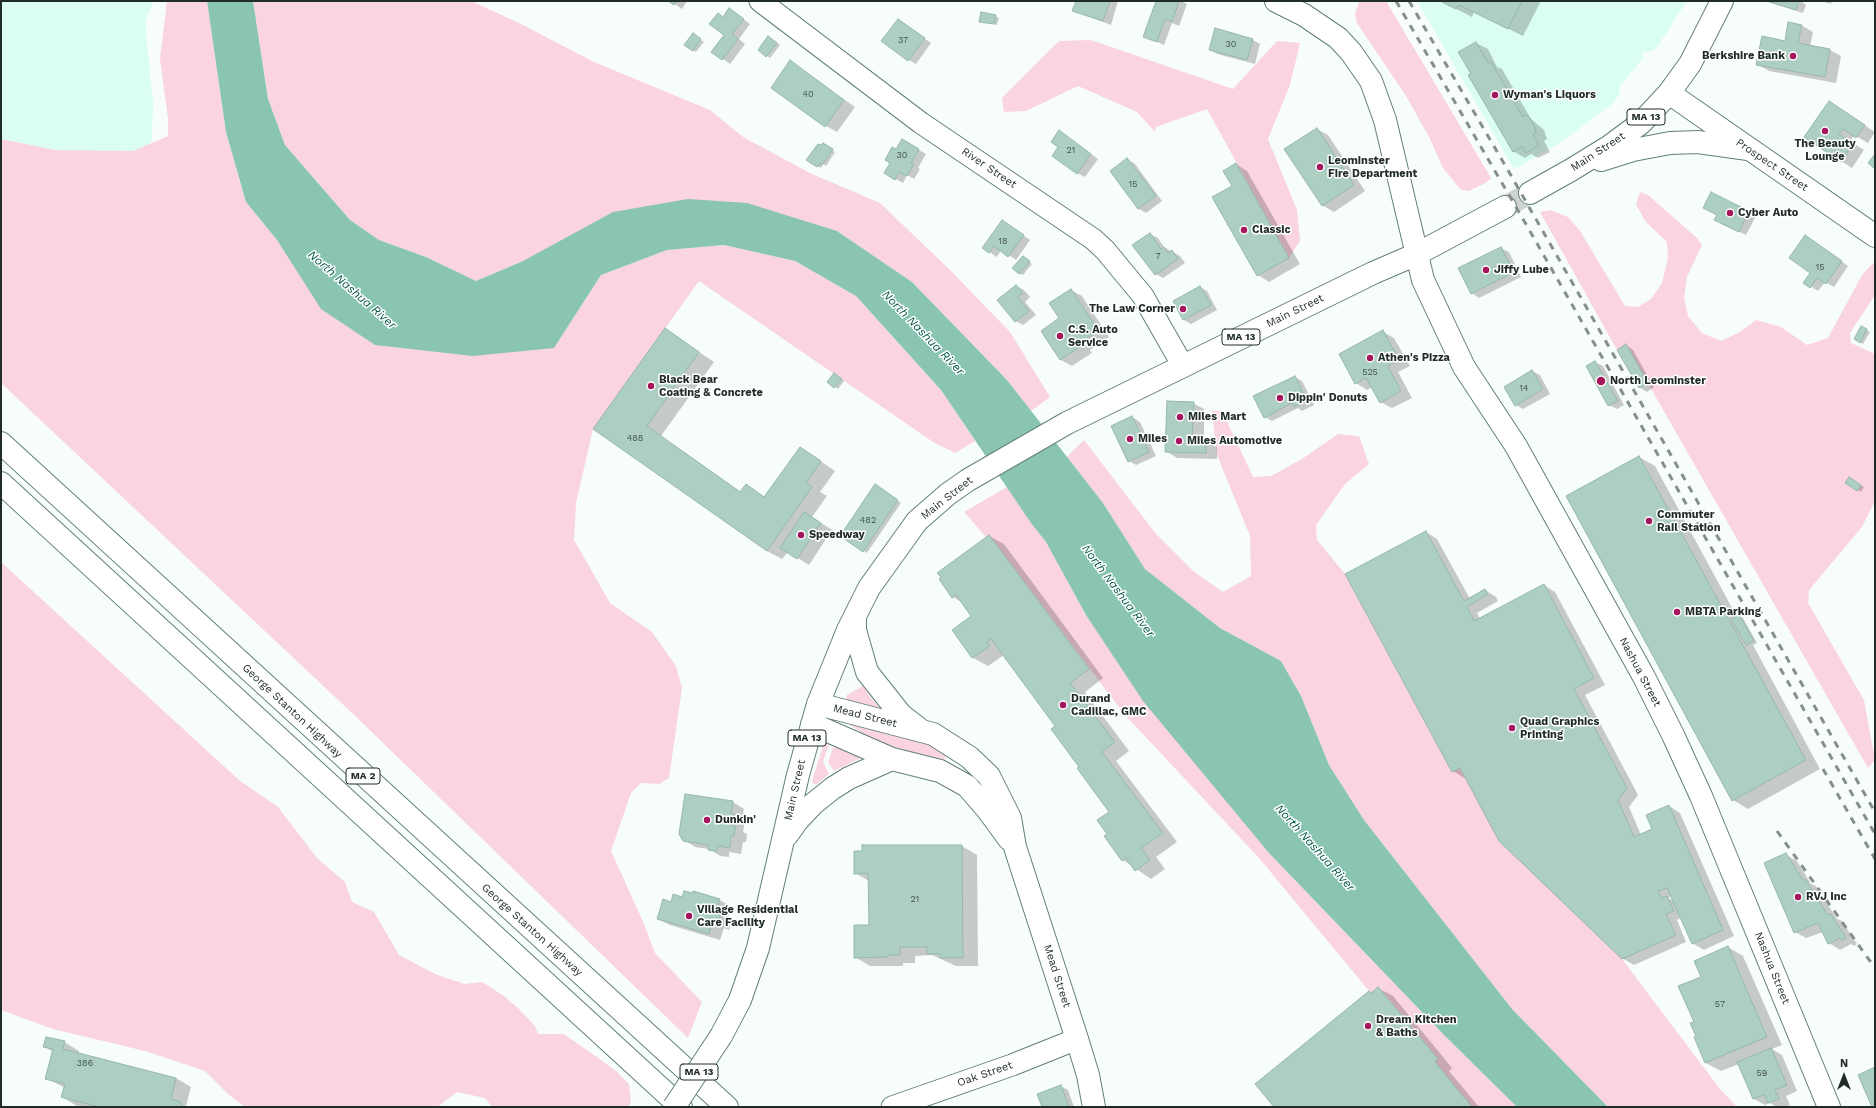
<!DOCTYPE html>
<html>
<head>
<meta charset="utf-8">
<style>
  body { margin:0 }
  #map { position:relative; width:1876px; height:1108px; overflow:hidden; background:#f7fdfb; font-family:"Work Sans",sans-serif }
  canvas { display:block }
  .frame { position:absolute; inset:0; border:2px solid #1f2c28; pointer-events:none }
  .north { position:absolute; left:1824px; top:1056px; width:40px; height:40px; -webkit-text-stroke:3px #fff; paint-order:stroke; rotate:0deg; font-size:11px; font-weight:700; line-height:16px; text-align:center; color:#1f2c28 }
  .north::after { content:''; display:block; margin:auto; width:14px; height:18px; background:#1f2c28; clip-path:polygon(50% 0,100% 100%,50% 72%,0 100%) }
</style>
</head>
<body>
<div id="map">
<canvas width="1876" height="1108"></canvas>
<div class="frame"></div>
<div class="north">N</div>
</div>
<script>
const ctx = document.querySelector('canvas').getContext('2d');
ctx.lineJoin = 'round';
function fill(path, color) { ctx.fillStyle = color; ctx.fill(path, 'evenodd'); }
const toPath = rows => new Path2D(rows.map(r => 'M' + r).join(''));
function strokePath(path, color, width, dash) { ctx.strokeStyle = color; ctx.lineWidth = width; ctx.lineCap = dash ? 'butt' : 'round'; ctx.setLineDash(dash || []); ctx.stroke(path); }
function label(font, color, halo, rows, align = 'center') {
  ctx.font = font + ' "Work Sans",sans-serif'; ctx.lineWidth = 3; ctx.setLineDash([]); ctx.textBaseline = 'middle'; ctx.strokeStyle = halo; ctx.fillStyle = color; for (const [text, x, y, turn = 0] of rows) {
    ctx.save(); ctx.translate(x, y); ctx.rotate((+turn || 0) * Math.PI / 180); ctx.textAlign = isNaN(turn) ? turn : align; if (halo) ctx.strokeText(text, 0, 0); ctx.fillText(text, 0, 0); ctx.restore();
  }
}
fill(toPath([
  [1,1,153,1,145,22,153,102,152,139,140,162,1,145],
  [1417,1,1687,1,1657,47,1653,51,1644,52,1641,55,1644,57,1619,87,1620,94,1612,104,1560,143,1514,169]
]), '#dbfef2');
fill(toPath([
  [167,1,207,1,226,132,246,202,277,240,554,348,601,275,667,250,724,245,795,261,856,296,941,390,975,441,955,453,933,442,699,281,593,429,576,503,574,540,610,603,652,632,676,666,682,688,669,778,659,784,641,783,631,793,611,851,644,924,655,953,702,1002,688,1038,351,712,1,383,1,139,55,150,133,151,168,136,168,118,160,59],
  [253,1,471,1,519,23,594,62,710,110,743,137,812,174,880,203,949,269,1010,332,1050,397,1031,411,1007,380,912,282,837,231,523,261,476,281,426,257,379,240,350,220,285,145,268,99],
  [1359,1,1386,1,1491,178,1487,182,1469,191,1461,190,1443,168,1429,137,1406,96,1357,23,1355,14],
  [1091,40,1233,89,1277,41,1300,43,1290,85,1268,139,1297,210,1300,241,1289,258,1207,109,1156,127,1155,132,1137,112,1078,86,1026,111,1004,112,1002,98,1059,41],
  [1640,192,1648,195,1697,238,1702,245,1687,277,1684,298,1688,316,1702,333,1721,341,1740,332,1756,320,1781,327,1807,345,1828,338,1862,275,1873,263,1875,264,1875,295,1850,333,1851,343,1875,354,1875,501,1862,527,1809,590,1808,603,1864,700,1875,760,1868,768,1626,345,1617,350,1540,212,1550,210,1568,217,1580,231,1625,306,1638,307,1651,299,1662,283,1668,258,1667,242,1645,221,1636,204],
  [1212,411,1222,411,1253,477,1271,476,1302,459,1338,434,1359,436,1369,464,1345,484,1316,525,1317,540,1345,574,1452,772,1460,768,1565,904,1622,959,1720,1089,1737,1107,1608,1107,1512,1009,1364,820,1329,765,1301,696,1281,661,1220,628,1145,569,1103,503,1067,457,1084,440,1156,534,1193,571,1223,592,1251,576,1250,536,1217,455],
  [1007,487,1046,542,1086,615,1269,853,1443,1034,1517,1107,1472,1107,1435,1062,1438,1059,1379,987,1371,993,1369,991,1259,858,1124,714,989,535,986,537,964,512],
  [1,562,239,780,278,807,317,858,345,882,352,902,374,912,399,955,437,975,465,984,482,982,504,996,519,1009,535,1026,538,1034,564,1034,615,1070,629,1084,631,1101,629,1107,492,1107,485,1098,457,1092,437,1107,245,1107,229,1095,205,1071,145,1051,53,1029,1,1010],
  [863,686,871,698,881,709,845,703,847,695],
  [847,723,921,741,937,749,946,756,943,762,882,743,868,737],
  [824,743,829,743,823,762,829,774,817,784,814,784,812,781],
  [834,745,862,757,861,758,834,771,828,762]
]), '#fad4e0');
fill(toPath([
  [207,1,253,1,268,99,285,145,350,220,379,240,426,257,476,281,523,261,613,212,688,199,747,203,837,231,912,282,1007,380,1103,503,1145,569,1220,628,1281,661,1301,696,1329,765,1364,820,1512,1009,1608,1107,1517,1107,1443,1034,1269,853,1143,701,1086,615,1046,542,1031,523,941,390,856,296,795,261,724,245,667,250,601,275,554,348,473,356,375,345,321,309,277,240,246,202,226,132]
]), '#89c5b2');
fill(toPath([
  [670,1,687,1,682,9],
  [1077,1,1118,1,1111,25,1074,11],
  [1157,1,1181,1,1187,4,1179,26,1172,23,1164,45,1144,36],
  [1441,1,1541,1,1523,36,1474,12,1472,17],
  [1766,1,1801,1,1806,5,1803,13],
  [1820,1,1832,1,1831,4],
  [737,14,750,24,739,39,745,44,730,64,712,51,725,34,724,18],
  [995,16,999,18,997,25,981,21],
  [898,20,931,43,916,64,909,60],
  [1801,25,1813,32,1810,46,1830,50,1841,56,1836,83,1769,71,1757,64,1786,42],
  [1215,30,1253,40,1260,44,1255,64,1217,54,1210,49],
  [696,36,704,42,696,52,693,50],
  [772,39,780,45,770,58,759,50],
  [1476,43,1488,49,1497,67,1502,69,1531,119,1544,130,1547,139,1544,141,1550,152,1538,158,1531,154,1525,158,1513,151,1472,74],
  [790,62,855,107,837,132,826,126],
  [1829,102,1875,132,1868,143,1854,135,1850,141,1864,150,1852,168,1841,161],
  [1317,129,1328,135,1365,191,1334,212,1322,205],
  [1066,136,1098,159,1085,177,1077,173],
  [902,140,926,154,918,168,920,169,914,179,907,175,903,183,885,173],
  [827,146,835,152,826,166,823,164,821,168,817,166],
  [1127,159,1135,164,1162,201,1146,213,1139,209,1111,172],
  [1236,164,1247,171,1300,264,1269,282,1258,275,1233,186],
  [1711,193,1756,216,1746,235,1723,224,1718,215],
  [1002,221,1030,240,1016,260,1001,250,997,257,983,248],
  [1150,234,1158,238,1164,247,1180,256,1185,263,1163,278,1156,274],
  [1812,241,1848,266,1834,287,1825,282,1818,291,1805,283,1812,273],
  [1501,248,1509,252,1521,277,1479,298,1472,293,1459,269],
  [1026,259,1032,264,1023,275,1019,273],
  [1016,286,1024,290,1030,297,1025,302,1036,315,1023,325,1016,321],
  [1200,287,1207,291,1217,310,1191,324,1184,320,1174,301],
  [1071,290,1082,296,1109,337,1090,350,1092,353,1072,366,1061,360,1042,331,1061,319],
  [1861,327,1870,332,1863,344,1855,339],
  [665,329,714,362,661,436,741,492,746,486,766,498,801,448,835,471,820,492,827,496,812,517,832,530,809,565,788,552,782,559,767,551,595,429],
  [1383,332,1394,338,1410,366,1398,372,1412,398,1392,408,1380,402,1372,387,1367,390,1356,383],
  [1626,345,1633,350,1654,387,1647,392,1639,387],
  [1595,362,1603,366,1624,405,1617,409,1609,405],
  [1532,371,1540,375,1550,394,1523,409,1516,405],
  [837,376,844,381,838,389,828,382],
  [1295,377,1302,381,1314,405,1302,411,1298,408,1272,421,1265,417],
  [1193,403,1204,409,1204,441,1217,447,1217,459,1177,458,1166,451],
  [1132,417,1140,422,1156,456,1136,465,1129,461],
  [1639,457,1655,466,1737,617,1739,616,1743,618,1757,643,1753,645,1820,769,1748,809,1733,800],
  [1849,478,1864,487,1861,492,1846,482],
  [878,488,901,503,867,553,841,536],
  [1426,532,1437,539,1470,599,1485,590,1496,597,1498,601,1477,613,1480,619,1544,585,1555,592,1605,685,1585,695,1638,795,1629,807,1641,835,1653,830,1669,806,1680,813,1734,936,1704,950,1692,943,1681,918,1677,920,1686,942,1634,965,1622,958,1466,777,1464,778,1453,771],
  [1672,896,1674,901,1668,898],
  [989,536,1004,544,1103,678,1085,692,1129,751,1116,761,1177,842,1156,857,1165,869,1151,879,1123,860,1108,834,1110,812,1056,726,1004,655,988,666,973,658,953,630,972,616,963,603,953,597],
  [733,802,744,809,742,820,745,822,743,832,747,834,746,842,743,842,741,854,729,852,729,857,720,856,709,849,695,847,684,840],
  [962,846,977,855,978,966,956,966,932,955,915,956,915,963,903,963,903,966,870,966,855,957,870,926,869,881,855,873],
  [1786,855,1797,861,1811,884,1816,886,1837,919,1842,921,1857,944,1854,946,1851,944,1840,950,1829,943,1823,932,1806,938,1795,932],
  [683,898,719,900,731,906,728,917,732,920,729,930,724,928,720,940,670,925,658,919],
  [1728,947,1743,956,1782,1045,1772,1049,1782,1055,1797,1091,1786,1096,1790,1105,1785,1107,1777,1107,1770,1103,1765,1105,1754,1099,1739,1064,1721,1071,1706,1063,1695,1022,1702,977],
  [1378,988,1393,996,1452,1068,1449,1071,1479,1107,1276,1107,1371,994],
  [64,1042,79,1051,79,1054,176,1078,191,1087,186,1106,188,1107,77,1106,62,1097,65,1088,46,1078,53,1052,44,1046],
  [1060,1086,1068,1090,1074,1107,1043,1107]
]), '#0003');
const building = toPath([
  [668,1,677,1,674,5,668,1],
  [1076,1,1110,1,1103,21,1072,11,1076,1],
  [1156,1,1179,1,1172,22,1165,19,1157,42,1143,37,1156,1],
  [1440,1,1522,1,1508,29,1459,5,1456,9,1440,1],
  [1766,1,1799,1,1796,10,1766,1],
  [729,8,744,19,732,34,738,39,722,60,711,52,724,35,709,24,718,13,723,17,729,8],
  [981,12,996,15,994,24,979,22,981,12],
  [898,19,925,38,908,61,881,41,898,19],
  [1788,22,1802,25,1798,43,1830,49,1825,77,1756,65,1762,36,1785,41,1788,22],
  [1215,28,1253,39,1247,60,1209,50,1215,28],
  [693,33,701,39,693,51,684,45,693,33],
  [768,36,777,43,766,57,758,50,768,36],
  [1476,42,1488,63,1491,62,1523,117,1526,115,1530,118,1535,128,1536,133,1533,135,1539,145,1526,153,1522,146,1513,152,1468,75,1471,74,1458,52,1476,42],
  [790,60,844,100,825,127,771,88,790,60],
  [1829,101,1865,125,1856,138,1843,129,1839,134,1853,143,1841,162,1804,137,1829,101],
  [1317,128,1354,185,1322,206,1284,149,1317,128],
  [1059,130,1091,154,1077,174,1052,156,1058,147,1051,142,1059,130],
  [902,139,919,149,911,163,914,164,907,176,899,172,895,180,884,173,890,163,885,160,892,147,896,149,902,139],
  [823,143,833,149,822,165,820,163,817,167,806,160,818,144,821,145,823,143],
  [1875,154,1875,169,1868,163,1875,154],
  [1127,158,1156,196,1138,209,1110,171,1127,158],
  [1236,163,1289,258,1257,276,1212,197,1232,186,1223,171,1236,163],
  [1711,192,1749,211,1739,232,1714,220,1717,215,1703,208,1711,192],
  [1002,220,1024,235,1008,257,994,246,989,253,982,248,1002,220],
  [1150,233,1161,249,1164,247,1168,253,1172,250,1178,259,1155,275,1132,245,1150,233],
  [1805,235,1842,261,1826,284,1817,278,1810,288,1803,283,1810,273,1789,258,1805,235],
  [1501,247,1514,272,1471,294,1458,268,1501,247],
  [1023,256,1030,261,1019,274,1012,268,1023,256],
  [1016,285,1023,293,1018,297,1029,311,1015,322,997,300,1016,285],
  [1200,286,1211,305,1183,320,1173,301,1200,286],
  [1071,289,1099,331,1079,343,1081,346,1060,360,1041,331,1059,318,1049,303,1071,289],
  [1861,326,1867,329,1860,343,1854,339,1861,326],
  [665,328,699,352,647,426,740,492,746,484,764,497,800,447,821,461,806,483,812,487,767,551,593,429,665,328],
  [1383,330,1399,360,1388,366,1401,391,1380,403,1366,378,1355,384,1339,354,1383,330],
  [1626,344,1648,383,1639,388,1617,350,1626,344],
  [1595,361,1618,401,1608,406,1586,366,1595,361],
  [1532,370,1543,389,1515,406,1504,387,1532,370],
  [834,373,842,379,834,388,827,382,834,373],
  [1295,376,1307,401,1294,407,1292,403,1264,418,1253,396,1295,376],
  [1167,401,1194,402,1192,439,1206,440,1206,453,1165,452,1167,401],
  [1132,416,1149,452,1128,462,1111,426,1132,416],
  [1639,456,1806,760,1732,801,1566,496,1639,456],
  [1849,477,1861,485,1857,491,1845,483,1849,477],
  [875,484,898,500,863,552,840,536,875,484],
  [804,512,821,523,797,559,780,548,804,512],
  [1426,531,1464,601,1485,589,1488,594,1467,607,1474,621,1544,584,1594,678,1574,689,1627,788,1618,800,1634,837,1652,829,1646,815,1669,805,1723,930,1692,944,1667,888,1658,891,1661,898,1667,896,1674,911,1666,914,1676,935,1622,959,1499,841,1460,768,1452,772,1345,574,1426,531],
  [989,535,1089,669,1070,683,1115,742,1102,752,1163,833,1141,848,1150,860,1135,871,1126,858,1122,861,1104,836,1107,834,1097,820,1109,812,1077,768,1079,767,1051,729,1055,726,991,639,987,642,990,646,972,658,952,630,971,616,956,595,952,598,939,579,941,577,937,573,989,535],
  [1739,614,1754,641,1746,645,1731,619,1739,614],
  [685,794,733,801,731,814,734,814,732,826,736,826,734,836,731,836,730,848,718,846,717,851,708,850,708,845,683,841,679,834,685,794],
  [862,845,962,845,963,958,940,958,940,954,927,954,927,947,900,947,900,955,888,955,888,957,854,958,854,925,869,925,868,873,854,874,854,851,862,851,862,845],
  [1786,853,1803,880,1805,879,1828,915,1831,914,1846,938,1842,941,1840,938,1828,944,1818,923,1794,933,1764,863,1786,853],
  [684,891,693,893,693,891,720,899,716,911,721,912,718,924,712,922,709,934,657,919,663,899,671,902,673,894,682,897,684,891],
  [1728,946,1767,1037,1705,1063,1694,1037,1696,1036,1690,1023,1694,1022,1678,986,1701,977,1694,961,1728,946],
  [1378,987,1438,1059,1435,1062,1472,1107,1274,1107,1255,1084,1369,991,1371,993,1378,987],
  [46,1037,65,1041,63,1049,176,1078,171,1099,181,1102,182,1107,99,1107,61,1097,65,1084,45,1079,53,1049,43,1047,46,1037],
  [1771,1048,1787,1085,1775,1090,1779,1099,1768,1103,1764,1095,1753,1099,1737,1062,1771,1048],
  [1875,1067,1875,1107,1872,1107,1858,1075,1875,1067],
  [1061,1085,1069,1107,1042,1107,1037,1094,1061,1085]
]);
fill(building, '#adcec3');
strokePath(building, '#97b7ac', 1);
strokePath(toPath([
  [1505,207,1530,193]
]), '#ccd3d1', 22, [22, 11]);
const minor = toPath([
  [760,1,921,123,1093,239,1105,250,1143,296,1183,366],
  [892,1107,1012,1065,1077,1039]
]);
const secondary = toPath([
  [1276,1,1304,15,1338,38,1351,52,1371,81,1385,120,1423,280,1464,367,1516,446,1644,677,1673,735,1701,796,1829,1107],
  [1669,93,1875,236]
]);
const primary = toPath([
  [1601,160,1633,150,1670,143,1698,142,1748,149],
  [1530,193,1571,170,1610,146,1641,123,1669,93,1690,64,1722,1],
  [855,616,855,630,867,672,901,715,918,728],
  [818,704,933,734,969,757,989,776,1010,818,1015,847,1077,1039,1088,1075,1094,1107],
  [812,724,892,759,940,771,967,786,987,809,1009,839],
  [787,835,797,821,813,804,833,788,849,778,892,759],
  [721,1036,740,1000,758,948,798,775,818,704,848,630,869,588,917,521,948,494,968,480,1067,423,1373,273,1417,254,1505,207]
]);
const motorway = toPath([
  [1,443,727,1107],
  [1,483,681,1107]
]);
strokePath(minor, '#628076', 23);
strokePath(secondary, '#628076', 24);
strokePath(primary, '#628076', 24);
strokePath(motorway, '#628076', 24);
strokePath(minor, '#fff', 21);
strokePath(secondary, '#fff', 22);
strokePath(primary, '#fff', 22);
strokePath(motorway, '#fff', 22);
strokePath(toPath([
  [1396,1,1527,226,1875,834],
  [1409,1,1509,172,1875,812],
  [1823,769,1875,859],
  [1777,831,1875,968]
]), '#858f8c', 3, [7, 7]);
const primaryBridge = toPath([
  [674,1107,721,1036]
]);
strokePath(primaryBridge, '#628076', 24, []);
strokePath(primaryBridge, '#fff', 22);
for (const [x, y, r, color] of [
  [1793,56,4,"#a4175d"],
  [1495,95,4,"#a4175d"],
  [1825,131,4,"#a4175d"],
  [1320,167,4,"#a4175d"],
  [1730,213,4,"#a4175d"],
  [1244,230,4,"#a4175d"],
  [1486,270,4,"#a4175d"],
  [1183,309,4,"#a4175d"],
  [1060,336,4,"#a4175d"],
  [1370,358,4,"#a4175d"],
  [1601,381,5,"#a4175d"],
  [651,386,4,"#a4175d"],
  [1280,398,4,"#a4175d"],
  [1180,417,4,"#a4175d"],
  [1130,439,4,"#a4175d"],
  [1179,441,4,"#a4175d"],
  [1649,521,4,"#a4175d"],
  [801,535,4,"#a4175d"],
  [1677,612,4,"#a4175d"],
  [1063,705,4,"#a4175d"],
  [1512,728,4,"#a4175d"],
  [707,820,4,"#a4175d"],
  [1798,897,4,"#a4175d"],
  [689,916,4,"#a4175d"],
  [1368,1026,4,"#a4175d"]
]) { const dot = new Path2D(); dot.arc(x, y, r, 0, 2 * Math.PI); ctx.fillStyle = color; ctx.fill(dot); strokePath(dot, '#fff', 1.5); }
label('9px', '#42544f', null, [
  ["37",903,40],
  ["30",1231,44],
  ["40",808,94],
  ["21",1071,150],
  ["30",902,155],
  ["15",1133,184],
  ["18",1003,241],
  ["7",1158,256],
  ["15",1820,267],
  ["525",1370,372],
  ["14",1524,388],
  ["488",635,438],
  ["482",868,520],
  ["21",915,899],
  ["57",1720,1004],
  ["386",85,1063],
  ["59",1762,1073]
]);
for (const [x, y, w] of [
  [1646,117,38],
  [1241,337,38],
  [807,738,38],
  [363,776,34],
  [699,1072,38]
]) { const box = new Path2D(); box.roundRect(x - w / 2, y - 8, w, 16, 3); ctx.fillStyle = '#fff'; ctx.fill(box); strokePath(box, '#1f2c28', 1); }
label('bold 10px', '#1f2c28', null, [
  ["MA 13",1646,117],
  ["MA 13",1241,337],
  ["MA 13",807,738],
  ["MA 2",363,776],
  ["MA 13",699,1072]
]);
label('bold 11px', '#1f2c28', '#fff', [
  ["Berkshire Bank",1785,56,"right"],
  ["Wyman's Liquors",1503,95],
  ["The Beauty",1825,144,"center"],
  ["Lounge",1825,157,"center"],
  ["Leominster",1328,161],
  ["Fire Department",1328,174],
  ["Cyber Auto",1738,213],
  ["Classic",1252,230],
  ["Jiffy Lube",1494,270],
  ["The Law Corner",1175,309,"right"],
  ["C.S. Auto",1068,330],
  ["Service",1068,343],
  ["Athen's Pizza",1378,358],
  ["Black Bear",659,380],
  ["Coating & Concrete",659,393],
  ["North Leominster",1610,381],
  ["Dippin' Donuts",1288,398],
  ["Miles Mart",1188,417],
  ["Miles",1138,439],
  ["Miles Automotive",1187,441],
  ["Commuter",1657,515],
  ["Rail Station",1657,528],
  ["Speedway",809,535],
  ["MBTA Parking",1685,612],
  ["Durand",1071,699],
  ["Cadillac, GMC",1071,712],
  ["Quad Graphics",1520,722],
  ["Printing",1520,735],
  ["Dunkin'",715,820],
  ["RVJ Inc",1806,897],
  ["Village Residential",697,910],
  ["Care Facility",697,923],
  ["Dream Kitchen",1376,1020],
  ["& Baths",1376,1033]
], 'left');
label('11px', '#1f2c28', '#fff', [
  ["Main Street",1598,152,-33],
  ["Prospect Street",1772,165,34],
  ["River Street",989,168,34],
  ["Main Street",1295,311,-26],
  ["Main Street",947,498,-38],
  ["Nashua Street",1640,672,62],
  ["George Stanton Highway",292,711,43],
  ["Mead Street",865,716,14],
  ["Main Street",795,790,-77],
  ["George Stanton Highway",532,930,42],
  ["Nashua Street",1772,968,68],
  ["Mead Street",1057,976,72],
  ["Oak Street",985,1074,-19]
]);
label('italic 12px', '#065a48', '#fff', [
  ["North Nashua River",352,290,41],
  ["North Nashua River",923,333,46],
  ["North Nashua River",1118,591,53],
  ["North Nashua River",1315,848,48]
]);
</script>
</body>
</html>
